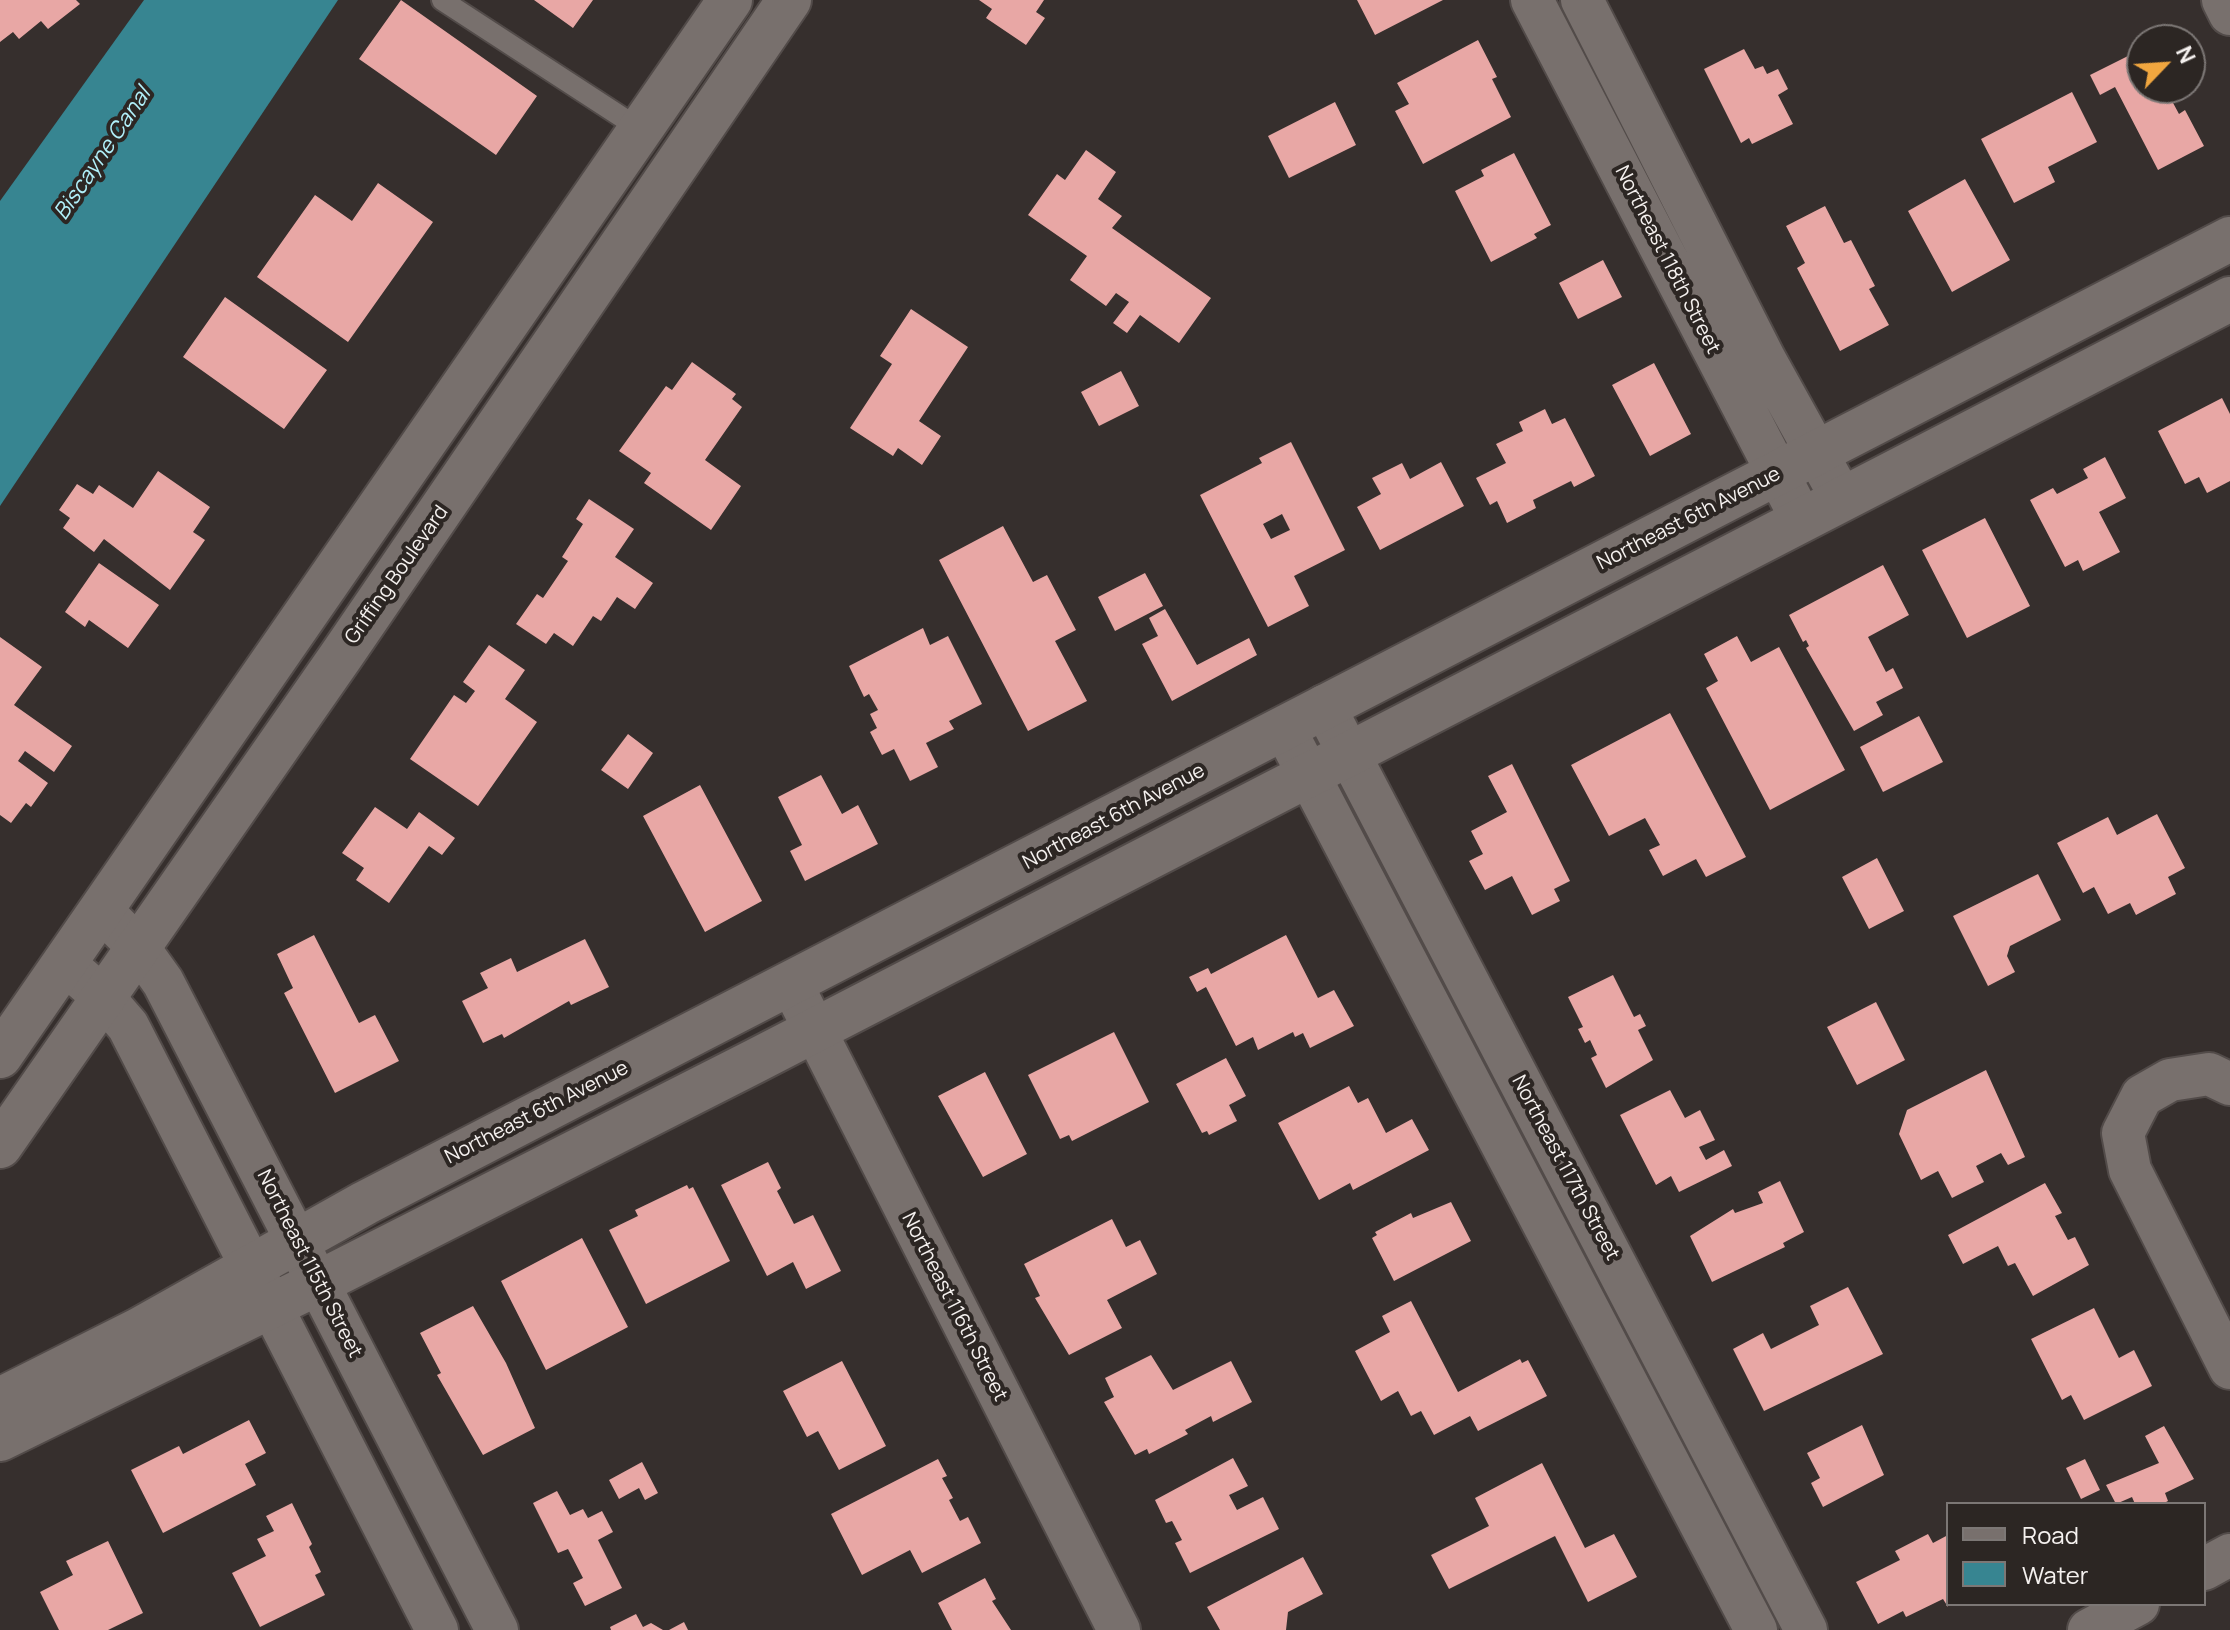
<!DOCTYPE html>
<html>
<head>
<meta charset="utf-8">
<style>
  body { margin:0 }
  #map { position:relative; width:2230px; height:1630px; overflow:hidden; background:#362f2d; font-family:Manrope,sans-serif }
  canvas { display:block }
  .legend { position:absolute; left:1946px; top:1502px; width:260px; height:104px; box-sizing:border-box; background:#2c2623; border:2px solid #7c7775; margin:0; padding:10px 14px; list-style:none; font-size:24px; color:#f5f1ef }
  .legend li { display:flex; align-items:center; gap:16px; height:40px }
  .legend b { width:40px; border:2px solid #7c7775 }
  .north { position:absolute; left:2126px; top:24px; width:80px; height:80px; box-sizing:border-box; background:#2c2623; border:2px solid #7c7775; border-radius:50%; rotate:65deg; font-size:22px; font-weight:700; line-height:32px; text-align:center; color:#f5f1ef }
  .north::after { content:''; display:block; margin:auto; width:28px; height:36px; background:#f0a63f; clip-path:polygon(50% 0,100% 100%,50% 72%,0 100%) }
</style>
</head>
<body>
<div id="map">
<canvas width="2230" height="1630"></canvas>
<ul class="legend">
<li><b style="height:10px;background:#78706d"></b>Road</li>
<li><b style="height:22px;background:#378591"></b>Water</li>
</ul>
<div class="north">N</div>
</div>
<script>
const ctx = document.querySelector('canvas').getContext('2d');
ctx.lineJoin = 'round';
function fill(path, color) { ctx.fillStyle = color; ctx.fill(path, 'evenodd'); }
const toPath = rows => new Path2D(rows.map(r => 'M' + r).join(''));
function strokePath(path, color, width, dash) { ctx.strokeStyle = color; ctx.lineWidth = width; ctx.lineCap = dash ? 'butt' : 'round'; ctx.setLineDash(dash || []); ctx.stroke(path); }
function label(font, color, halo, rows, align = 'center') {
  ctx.font = font + ' Manrope,sans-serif'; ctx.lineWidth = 8; ctx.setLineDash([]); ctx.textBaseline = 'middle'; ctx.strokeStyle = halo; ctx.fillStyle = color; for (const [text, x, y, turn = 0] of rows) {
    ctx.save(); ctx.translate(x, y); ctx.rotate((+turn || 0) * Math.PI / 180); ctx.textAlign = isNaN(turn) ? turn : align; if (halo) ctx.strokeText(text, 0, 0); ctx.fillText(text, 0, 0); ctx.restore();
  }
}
fill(toPath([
  [144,0,338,0,0,506,0,201]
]), '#378591');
fill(toPath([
  [0,0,76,0,80,4,48,29,41,21,19,39,13,32,0,42],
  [401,0,537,96,496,155,359,59],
  [534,0,593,0,573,28],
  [979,0,1044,0,1036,12,1045,18,1026,45,986,18,992,9],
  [1357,0,1443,0,1375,35],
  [1478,40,1497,77,1492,79,1511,117,1423,164,1395,111,1409,104,1397,83],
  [1744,49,1755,69,1763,66,1767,74,1778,69,1788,89,1778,95,1793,124,1752,144,1749,138,1741,143,1704,69],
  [2142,49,2142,88,2165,88,2179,114,2185,110,2204,146,2158,170,2115,87,2100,95,2090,75],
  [2072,92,2097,142,2048,167,2055,182,2014,203,1981,139],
  [1335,102,1356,145,1289,178,1268,136],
  [1086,150,1116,172,1098,199,1122,216,1112,228,1211,298,1179,343,1140,315,1127,333,1113,323,1129,302,1116,293,1106,306,1070,280,1087,256,1028,215,1057,174,1065,180],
  [1514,153,1551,225,1534,234,1537,238,1491,262,1455,191,1484,176,1481,170],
  [1965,179,2010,260,1952,292,1908,211],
  [378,183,433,222,348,342,257,277,315,195,352,221],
  [1825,206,1844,243,1851,240,1875,286,1869,289,1889,325,1840,351,1797,268,1805,263,1786,226],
  [1603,260,1622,297,1578,319,1559,283],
  [225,297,327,370,284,429,183,357],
  [911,309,968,347,919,421,941,436,922,465,898,448,893,456,850,428,892,364,880,356],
  [692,362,736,394,732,399,742,407,705,460,741,486,711,530,644,483,651,473,619,451,666,386,672,390],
  [1654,363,1691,434,1650,456,1612,385],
  [1121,371,1139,406,1099,426,1081,392],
  [2222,398,2230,414,2230,481,2207,493,2199,477,2185,484,2158,431],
  [1545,409,1552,424,1565,418,1595,476,1574,487,1571,481,1533,500,1536,508,1507,523,1497,501,1490,505,1476,478,1506,463,1496,444,1523,431,1519,422],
  [1291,442,1345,550,1294,576,1309,606,1268,627,1200,495,1262,463,1259,458],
  [1282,514,1290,530,1271,539,1263,524],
  [2105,457,2126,498,2099,512,2120,552,2083,571,2078,560,2065,567,2030,500,2053,488,2057,494,2088,478,2083,469],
  [1441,462,1464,506,1380,550,1357,507,1381,494,1372,478,1402,463,1410,479],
  [158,471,210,507,193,532,205,540,170,590,104,539,94,552,63,528,70,518,59,510,77,484,93,494,99,485,133,508],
  [589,499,634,529,615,557,653,583,635,609,617,597,601,621,593,616,573,646,554,633,546,644,516,624,537,594,543,598,568,561,562,557,583,524,576,519],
  [1985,518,2030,606,1967,638,1922,550],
  [1003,526,1033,582,1047,575,1076,630,1055,641,1087,701,1028,731,939,560],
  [99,563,159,605,128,648,89,620,85,627,65,612],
  [1883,565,1909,615,1868,637,1886,672,1893,668,1903,688,1876,702,1883,715,1854,731,1806,648,1809,646,1806,640,1803,642,1789,615],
  [1145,573,1163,606,1115,631,1098,597],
  [1165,609,1197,665,1249,638,1257,655,1172,701,1142,644,1158,636,1149,618],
  [923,628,930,645,948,636,982,704,949,721,954,729,926,743,938,767,910,781,894,749,882,755,870,732,877,728,870,714,878,710,869,694,864,697,849,666],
  [1737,636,1751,662,1779,647,1845,770,1770,810,1706,688,1718,681,1704,654],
  [0,637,42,667,14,705,72,746,54,772,25,751,18,761,48,783,31,807,26,803,11,823,0,815],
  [489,645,525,670,505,699,537,722,478,806,410,759,454,695,466,703,475,691,463,682],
  [1670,713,1746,857,1706,877,1696,859,1663,876,1649,850,1660,845,1645,818,1609,836,1571,765],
  [1919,716,1943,762,1883,792,1860,747],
  [628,734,653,753,628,789,601,770],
  [1512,764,1570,881,1554,889,1560,901,1532,915,1512,876,1485,890,1469,861,1483,854,1471,831,1507,812,1488,776],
  [821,775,842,814,858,805,878,844,805,881,790,851,802,845,778,797],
  [700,785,762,901,705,932,643,816],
  [375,807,407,829,419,812,455,838,442,855,429,846,389,903,356,880,364,868,342,853],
  [2157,814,2185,868,2168,877,2176,894,2136,915,2130,903,2108,914,2094,887,2083,893,2057,843,2108,817,2117,835],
  [1877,858,1904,911,1869,929,1842,877],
  [2038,874,2061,920,2010,946,2007,956,2015,972,1988,986,1953,916],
  [314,935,359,1023,375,1015,399,1061,335,1093,284,993,293,988,277,954],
  [1286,935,1318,998,1334,990,1354,1026,1310,1048,1303,1033,1295,1037,1293,1032,1258,1050,1253,1037,1236,1046,1206,987,1197,992,1189,977,1208,968,1211,974],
  [585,939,609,987,571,1005,569,1001,504,1038,502,1034,483,1043,462,1001,488,988,480,973,511,958,517,972],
  [1613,975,1634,1017,1640,1014,1646,1026,1638,1030,1653,1060,1606,1088,1591,1058,1597,1055,1590,1040,1585,1043,1578,1029,1583,1027,1568,997],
  [1876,1002,1905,1060,1857,1085,1827,1027],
  [1114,1032,1149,1102,1072,1141,1069,1135,1060,1139,1028,1075],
  [1226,1058,1246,1096,1229,1105,1237,1121,1209,1135,1207,1131,1202,1133,1176,1084],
  [1986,1070,2025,1157,2008,1165,2001,1153,1976,1166,1984,1182,1952,1198,1938,1171,1921,1180,1899,1134,1907,1110],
  [985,1072,1027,1154,983,1177,938,1096],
  [1349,1086,1358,1103,1368,1098,1386,1133,1412,1119,1429,1150,1353,1190,1350,1183,1319,1200,1278,1123],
  [1670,1090,1685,1118,1700,1110,1715,1140,1699,1147,1706,1160,1724,1150,1732,1166,1679,1192,1671,1176,1656,1185,1620,1115],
  [768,1162,781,1188,777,1191,794,1224,813,1215,841,1271,806,1289,793,1262,767,1276,721,1185],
  [1780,1181,1804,1232,1783,1243,1785,1247,1712,1282,1690,1236,1733,1209,1735,1213,1763,1203,1758,1192],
  [2045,1183,2062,1213,2055,1216,2068,1240,2075,1237,2089,1265,2033,1296,2015,1263,2008,1266,1998,1246,1963,1264,1948,1235],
  [687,1185,689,1189,693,1187,730,1261,646,1304,609,1230,638,1216,635,1210],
  [1451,1202,1471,1241,1394,1281,1372,1238,1377,1235,1375,1232,1411,1213,1413,1218],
  [1112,1219,1126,1247,1140,1240,1157,1274,1107,1300,1122,1328,1069,1355,1035,1298,1040,1296,1024,1264],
  [582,1238,628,1327,546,1370,501,1281],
  [1848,1287,1883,1354,1764,1411,1733,1349,1763,1333,1771,1349,1819,1325,1810,1306],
  [1411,1301,1458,1392,1520,1359,1522,1363,1528,1360,1547,1396,1478,1431,1470,1416,1434,1435,1421,1411,1411,1416,1398,1391,1381,1401,1355,1351,1390,1332,1382,1316],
  [473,1306,506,1363,535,1428,483,1455,437,1375,441,1373,420,1333],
  [2094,1308,2119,1358,2134,1350,2152,1386,2084,1420,2071,1395,2062,1400,2031,1339],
  [1151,1355,1173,1390,1231,1361,1252,1402,1213,1422,1211,1416,1185,1430,1188,1434,1149,1454,1147,1449,1135,1455,1104,1402,1114,1397,1105,1378],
  [842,1361,886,1446,839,1470,818,1431,807,1437,783,1391],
  [249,1420,266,1453,245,1464,256,1485,163,1533,131,1470,179,1446,183,1454],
  [1862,1425,1884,1475,1823,1507,1811,1483,1820,1478,1807,1453],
  [2164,1426,2194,1479,2165,1493,2168,1501,2162,1504,2135,1504,2132,1497,2116,1504,2106,1485,2159,1463,2145,1436],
  [1233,1458,1248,1486,1229,1495,1237,1510,1263,1497,1279,1529,1190,1573,1175,1543,1182,1540,1172,1521,1166,1523,1155,1500],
  [938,1459,947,1476,942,1478,953,1498,949,1500,960,1521,968,1517,981,1543,922,1573,910,1550,862,1575,831,1514],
  [2085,1459,2100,1490,2081,1499,2066,1468],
  [642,1462,658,1493,645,1500,639,1488,619,1499,609,1480],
  [1542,1463,1585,1548,1614,1534,1637,1577,1588,1602,1555,1536,1449,1589,1431,1555,1489,1526,1475,1498],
  [557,1491,570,1515,583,1509,588,1518,602,1511,613,1532,598,1540,622,1588,585,1606,573,1583,583,1578,568,1549,558,1553,533,1503],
  [292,1503,312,1544,309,1547,321,1572,315,1575,325,1595,260,1627,232,1573,266,1556,257,1539,274,1531,266,1516],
  [1928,1534,1933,1543,1948,1535,1948,1607,1943,1599,1906,1617,1903,1611,1878,1624,1856,1582,1900,1560,1895,1551],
  [108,1541,143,1613,108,1630,59,1630,40,1592,73,1575,66,1561],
  [1303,1557,1323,1594,1288,1612,1286,1630,1220,1630,1207,1607],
  [985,1578,996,1599,992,1601,1011,1630,952,1630,938,1603],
  [636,1614,643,1627,651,1623,663,1630,611,1630,610,1627],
  [684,1622,688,1630,669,1630]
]), '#e8a7a5');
const service = toPath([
  [442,0,640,129]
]);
const minor = toPath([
  [1532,0,1802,520],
  [1582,0,1765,360,1842,499],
  [2223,0,2230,14],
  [1324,706,1806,1630],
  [1284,728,1756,1630],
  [102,911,138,947,163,982,497,1630],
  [64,963,103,997,128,1026,437,1630],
  [791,983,1119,1630],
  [2230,1084,2209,1074,2170,1080,2142,1096,2123,1133,2130,1170,2230,1368],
  [2204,1569,2230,1555],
  [2089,1630,2138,1604]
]);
const tertiary = toPath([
  [0,1056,730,0],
  [0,1146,341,656,789,0]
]);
const secondary = toPath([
  [0,1400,139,1330,365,1203,2230,239],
  [0,1439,318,1283,755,1061,2230,299]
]);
strokePath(service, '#524b49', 24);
strokePath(minor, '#524b49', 46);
strokePath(tertiary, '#524b49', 48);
strokePath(secondary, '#524b49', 48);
strokePath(service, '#78706d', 20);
strokePath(minor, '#78706d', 42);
strokePath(tertiary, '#78706d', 44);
strokePath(secondary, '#78706d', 44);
label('20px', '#f5f1ef', '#2c2623', [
  ["Northeast 118th Street",1667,260,63],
  ["Northeast 6th Avenue",1689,519,-27],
  ["Griffing Boulevard",397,575,-55],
  ["Northeast 6th Avenue",1114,817,-28],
  ["Northeast 6th Avenue",537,1113,-27],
  ["Northeast 117th Street",1565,1168,62],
  ["Northeast 115th Street",309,1264,63],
  ["Northeast 116th Street",954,1307,63]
]);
label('italic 22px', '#b1f0fa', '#2c2623', [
  ["Biscayne Canal",103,154,-56]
]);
</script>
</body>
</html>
